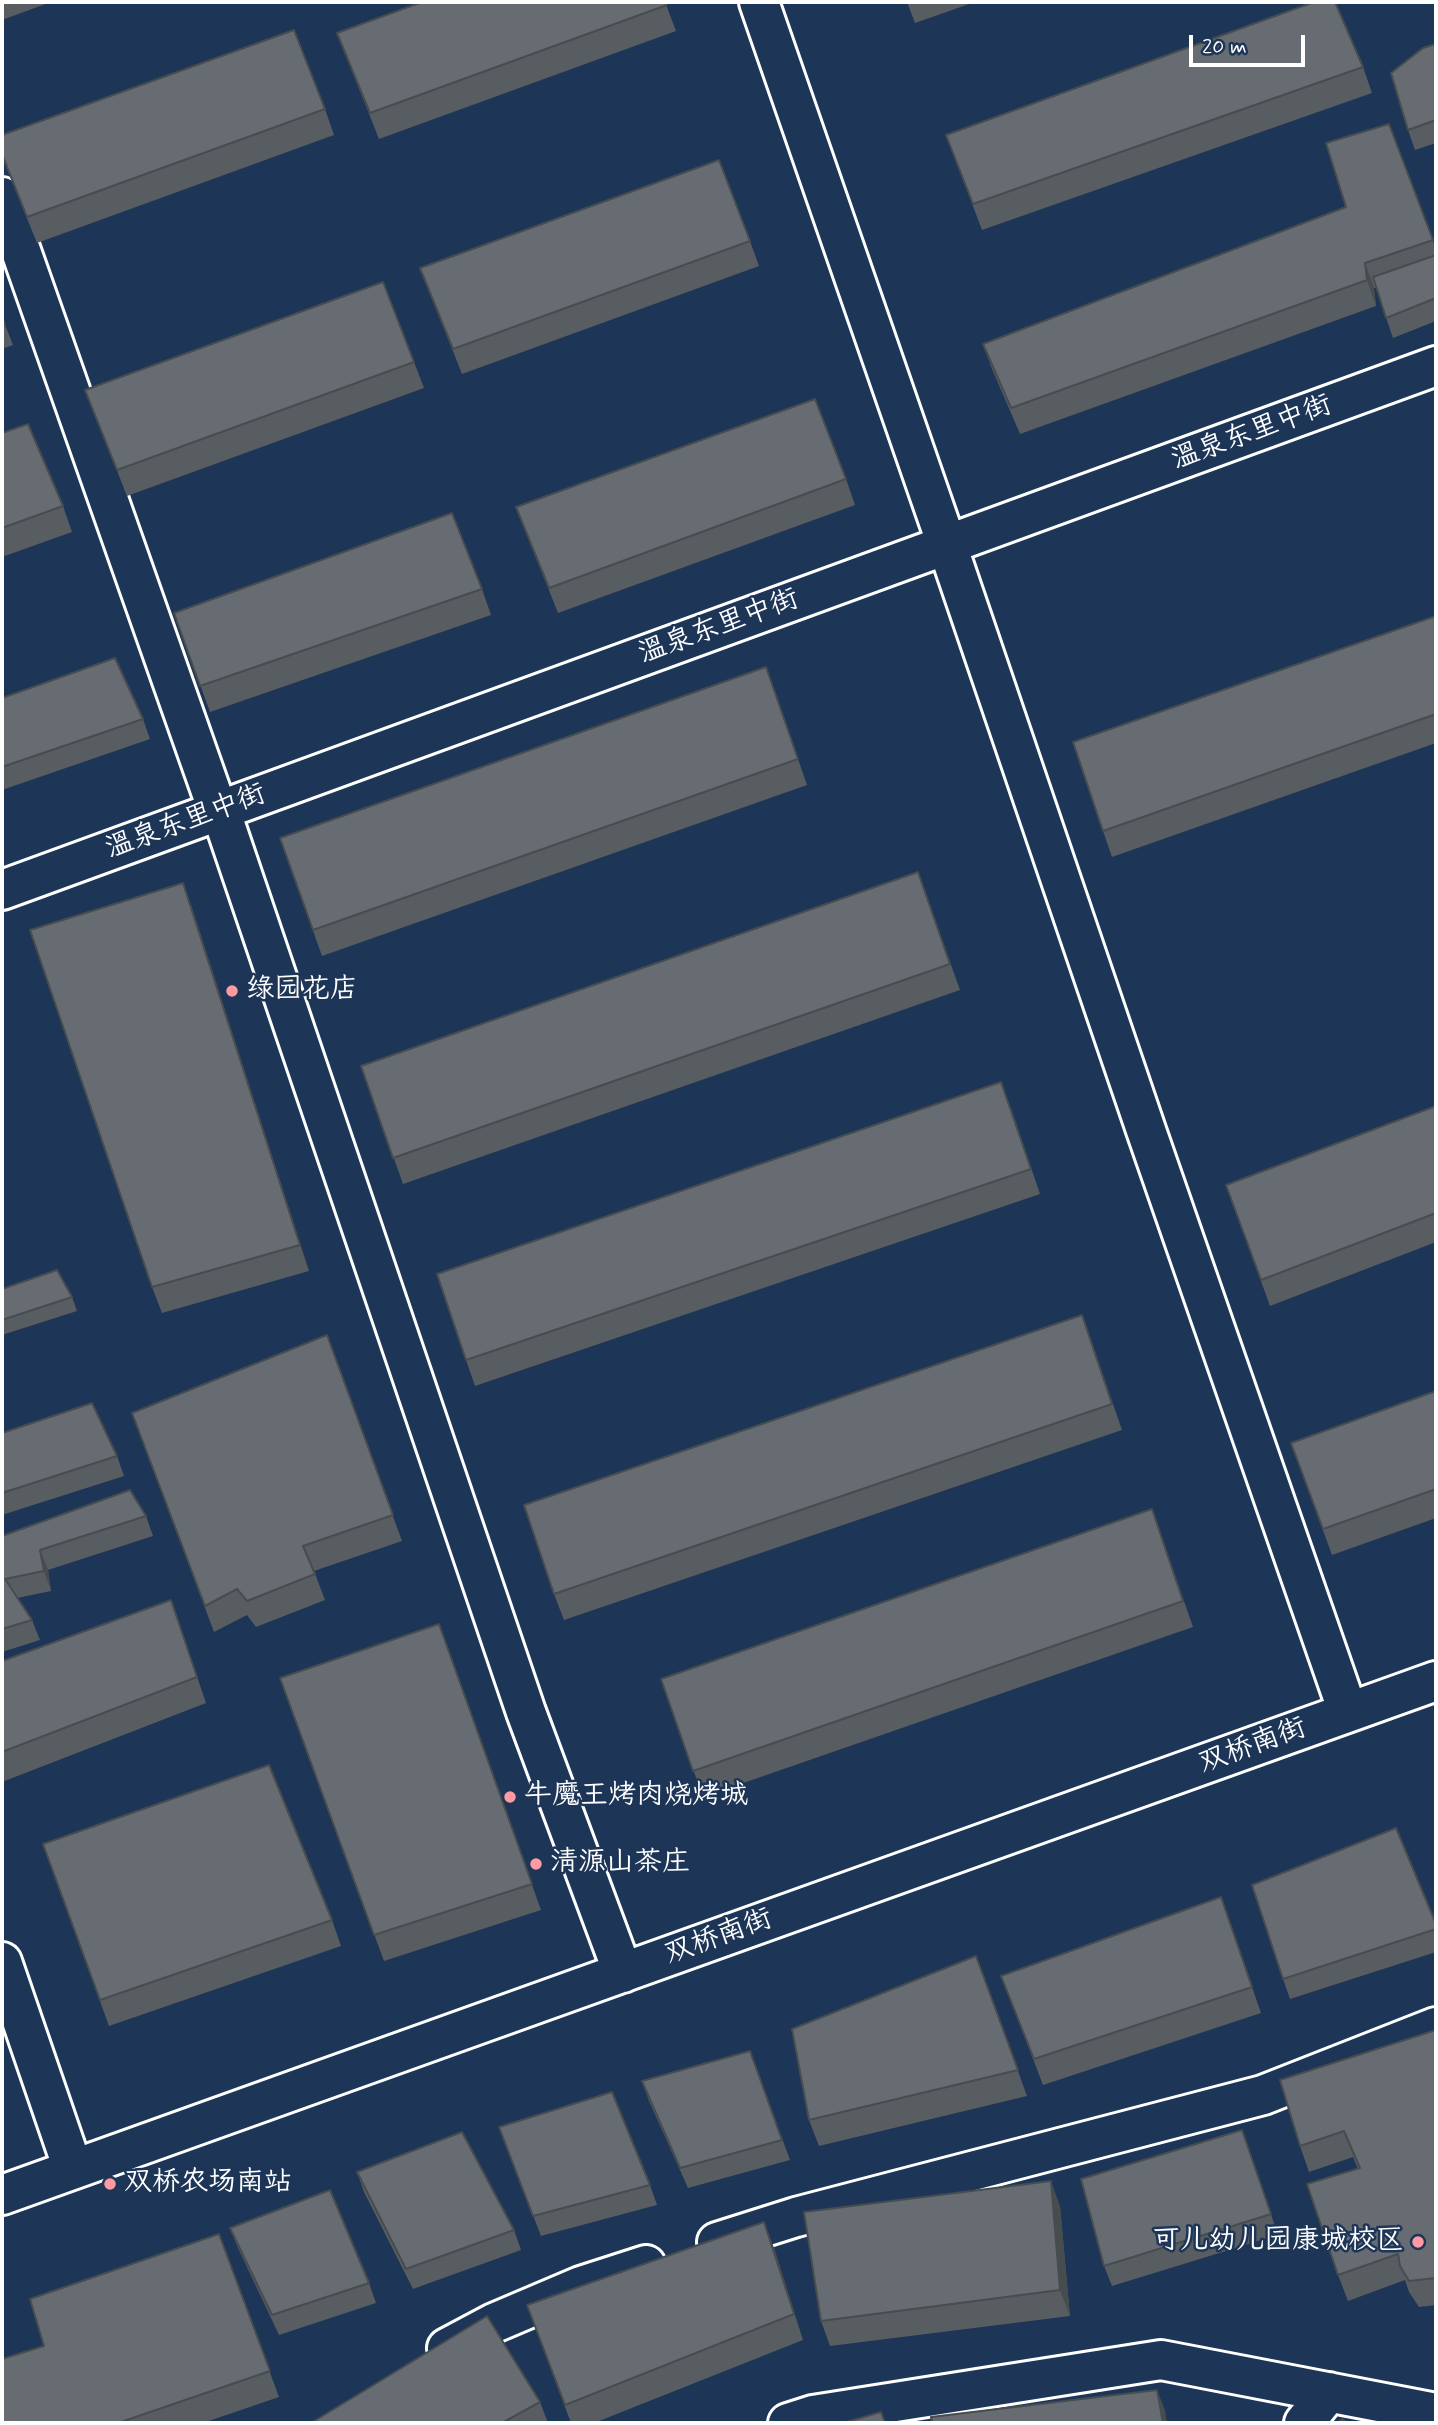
<!DOCTYPE html>
<html>
<head>
<meta charset="utf-8">
<style>
  body { margin:0 }
  #map { position:relative; width:1438px; height:2425px; overflow:hidden; background:#1d3557; font-family:Mynerve,sans-serif }
  canvas { display:block }
  .frame { position:absolute; inset:0; border:4px solid #fff; pointer-events:none }
  .scale { position:absolute; left:1189px; top:35px; width:116px; height:32px; box-sizing:border-box; border:4px solid #fff; border-top:0; padding-left:9px; font-size:21px; line-height:24px; white-space:nowrap; color:#fff; -webkit-text-stroke:5px #1d3557; paint-order:stroke }
</style>
</head>
<body>
<div id="map">
<canvas width="1438" height="2425"></canvas>
<div class="frame"></div>
<div class="scale">20 m</div>
</div>
<script>
const ctx = document.querySelector('canvas').getContext('2d');
ctx.lineJoin = 'round';
const toPath = rows => new Path2D(rows.map(r => 'M' + r).join(''));
function strokePath(path, color, width, dash) { ctx.strokeStyle = color; ctx.lineWidth = width; ctx.lineCap = dash ? 'butt' : 'round'; ctx.setLineDash(dash || []); ctx.stroke(path); }
function fill(path, color) { ctx.fillStyle = color; ctx.fill(path, 'evenodd'); }
function label(font, color, halo, rows, align = 'center') {
  ctx.font = font + ' Mynerve,"LXGW WenKai TC",sans-serif'; ctx.lineWidth = 5; ctx.setLineDash([]); ctx.textBaseline = 'middle'; ctx.strokeStyle = halo; ctx.fillStyle = color; for (const [text, x, y, turn = 0] of rows) {
    ctx.save(); ctx.translate(x, y); ctx.rotate((+turn || 0) * Math.PI / 180); ctx.textAlign = isNaN(turn) ? turn : align; if (halo) ctx.strokeText(text, 0, 0); ctx.fillText(text, 0, 0); ctx.restore();
  }
}
const minor = toPath([
  [759,2,947,545,1147,1133,1348,1712],
  [2,197,218,811,225,824,526,1712,623,1973],
  [2,890,1436,366],
  [2,1962,73,2169],
  [2,2195,1436,1681],
  [717,2242,796,2217,1263,2095,1436,2027],
  [447,2348,494,2323,581,2286,646,2265],
  [788,2423,813,2415,1161,2360,1436,2413],
  [1304,2423,1329,2392]
]);
strokePath(minor, '#fff', 44);
strokePath(minor, '#1d3557', 38);
fill(toPath([
  [2,2,51,2,2,20],
  [665,2,676,31,379,139,337,33],
  [907,2,975,2,915,23],
  [1436,44,1436,143,1415,150,1408,130],
  [1363,67,1372,93,982,230,946,135],
  [325,109,334,135,37,243,2,157,2,135],
  [1389,124,1436,249,1436,321,1393,338,1376,288,1374,288,1376,306,1020,434,992,369,983,344,1346,207],
  [750,241,759,266,462,374,420,268],
  [2,317,13,345,2,349],
  [414,362,424,388,127,496,85,390],
  [2,433,63,506,72,532,2,557],
  [846,479,855,505,558,613,516,507],
  [482,589,491,615,210,712,174,613],
  [1436,616,1436,743,1112,857,1103,831],
  [766,667,807,785,322,956,280,838],
  [2,698,143,719,150,739,2,790],
  [918,872,960,990,403,1184,361,1066],
  [183,883,192,908,309,1271,162,1313,152,1287],
  [1436,1106,1436,1242,1270,1306,1226,1185],
  [1011,1108,1040,1194,475,1386,466,1360],
  [2,1289,72,1297,77,1311,2,1335],
  [327,1335,402,1541,314,1571,325,1600,256,1627,247,1615,214,1632,132,1413],
  [1091,1340,1122,1430,564,1620,554,1594],
  [1436,1391,1436,1518,1332,1555,1291,1443],
  [2,1433,117,1456,124,1476,2,1515],
  [1152,1509,1193,1627,703,1797,661,1679],
  [146,1516,153,1536,48,1570,51,1591,17,1598,32,1620,40,1640,2,1652,2,1534,2,1536],
  [439,1624,541,1910,384,1961,280,1678],
  [180,1626,206,1703,2,1782,2,1661],
  [43,1844,332,1920,341,1946,109,2026],
  [1221,1897,1261,2013,1043,2085,1001,1976],
  [1436,1924,1436,1952,1290,1999,1283,1979],
  [976,1956,1027,2096,819,2146,809,2120],
  [1436,2030,1436,2305,1419,2307,1409,2292,1405,2280,1348,2301,1338,2275,1358,2169,1353,2157,1309,2172,1300,2146],
  [750,2051,790,2160,688,2188,649,2101,642,2081],
  [499,2127,650,2185,657,2205,541,2236],
  [1249,2150,1278,2235,1112,2286,1104,2266],
  [357,2172,514,2230,521,2250,413,2289,364,2192],
  [1060,2206,1070,2316,830,2346,821,2321],
  [230,2228,369,2283,376,2303,279,2335,238,2248],
  [219,2234,279,2397,203,2423,2,2423,44,2346],
  [774,2248,803,2340,594,2423,571,2423,527,2305],
  [540,2402,548,2423,311,2423]
]), '#585d61');
fill(toPath([
  [1365,263,1374,288,1376,306,1367,280],
  [183,883,192,908,309,1271,300,1245],
  [40,1550,48,1570,51,1591,44,1571],
  [1051,2181,1060,2206,1070,2316,1060,2290],
  [764,2222,774,2248,803,2340,794,2314],
  [1157,2390,1165,2410,1167,2423,1163,2423]
]), '#474c4f');
const building = toPath([
  [422,2,665,2,667,5,370,113,337,33,422,2],
  [1314,2,1335,2,1363,67,973,204,946,135,1314,2],
  [294,30,325,109,27,217,2,154,2,135,294,30],
  [1436,44,1436,120,1408,130,1391,73,1423,48,1436,44],
  [1389,124,1433,240,1365,263,1367,280,1011,408,983,344,1346,207,1326,143,1389,124],
  [719,160,750,241,453,349,420,268,719,160],
  [1436,255,1436,298,1386,318,1373,277,1436,255],
  [383,282,414,362,117,470,85,390,383,282],
  [2,317,5,325,2,327,2,317],
  [815,399,846,479,549,588,516,507,815,399],
  [28,424,63,506,2,528,2,433,28,424],
  [452,513,482,589,200,686,174,613,452,513],
  [1436,616,1436,714,1103,831,1073,742,1436,616],
  [115,658,143,719,2,767,2,698,115,658],
  [766,667,798,759,313,930,280,838,766,667],
  [918,872,950,964,393,1158,361,1066,918,872],
  [183,883,300,1245,152,1287,30,930,183,883],
  [1001,1082,1031,1169,466,1360,437,1274,1001,1082],
  [1436,1106,1436,1213,1261,1280,1226,1185,1436,1106],
  [57,1270,72,1297,2,1320,2,1289,57,1270],
  [1082,1315,1112,1404,554,1594,524,1505,1082,1315],
  [327,1335,393,1515,303,1546,315,1574,247,1601,237,1589,205,1606,132,1413,327,1335],
  [1436,1391,1436,1489,1323,1529,1291,1443,1436,1391],
  [92,1403,117,1456,2,1493,2,1433,92,1403],
  [130,1490,146,1516,40,1550,44,1571,5,1579,32,1620,2,1629,2,1534,2,1536,130,1490],
  [1152,1509,1183,1601,693,1771,661,1679,1152,1509],
  [171,1600,197,1677,2,1752,2,1661,171,1600],
  [439,1624,532,1884,374,1935,280,1678,439,1624],
  [269,1765,332,1920,100,2000,43,1844,269,1765],
  [1396,1828,1436,1924,1436,1929,1283,1979,1252,1885,1396,1828],
  [1221,1897,1252,1987,1034,2059,1001,1976,1221,1897],
  [976,1956,1018,2070,809,2120,792,2029,976,1956],
  [1436,2030,1436,2278,1409,2281,1400,2266,1398,2254,1338,2275,1307,2184,1360,2168,1344,2131,1300,2146,1280,2080,1436,2030],
  [750,2051,782,2140,680,2168,642,2081,750,2051],
  [612,2092,650,2185,533,2216,499,2127,612,2092],
  [1242,2130,1271,2214,1104,2266,1081,2179,1242,2130],
  [462,2132,514,2230,406,2269,357,2172,462,2132],
  [1051,2181,1060,2290,821,2321,804,2212,1051,2181],
  [330,2190,369,2283,272,2315,230,2228,330,2190],
  [764,2222,794,2314,565,2405,527,2305,764,2222],
  [219,2234,270,2371,118,2423,2,2423,2,2359,44,2346,30,2299,219,2234],
  [487,2316,540,2402,502,2423,311,2423,487,2316],
  [1157,2390,1163,2423,932,2423,931,2417,1157,2390],
  [881,2412,885,2423,843,2423,881,2412],
  [1342,2419,1347,2423,1338,2423,1342,2419]
]);
fill(building, '#666c71');
strokePath(building, '#474c4f', 2);
for (const [x, y, r, color] of [
  [232,991,7,"#ff9aa2"],
  [510,1797,7,"#ff9aa2"],
  [536,1864,7,"#ff9aa2"],
  [110,2184,7,"#ff9aa2"],
  [1418,2242,7,"#ff9aa2"]
]) { const dot = new Path2D(); dot.arc(x, y, r, 0, 2 * Math.PI); ctx.fillStyle = color; ctx.fill(dot); strokePath(dot, '#1d3557', 2.5); }
label('28px', '#fff', '#1d3557', [
  ["温泉东里中街",1252,434,-20],
  ["温泉东里中街",719,628,-20],
  ["温泉东里中街",186,823,-20],
  ["双桥南街",1253,1747,-20],
  ["双桥南街",719,1938,-20]
]);
label('28px', '#fff', '#1d3557', [
  ["绿园花店",246,991],
  ["牛魔王烤肉烧烤城",524,1797],
  ["清源山茶庄",550,1864],
  ["双桥农场南站",124,2184],
  ["可儿幼儿园康城校区",1404,2242,"right"]
], 'left');
</script>
</body>
</html>
